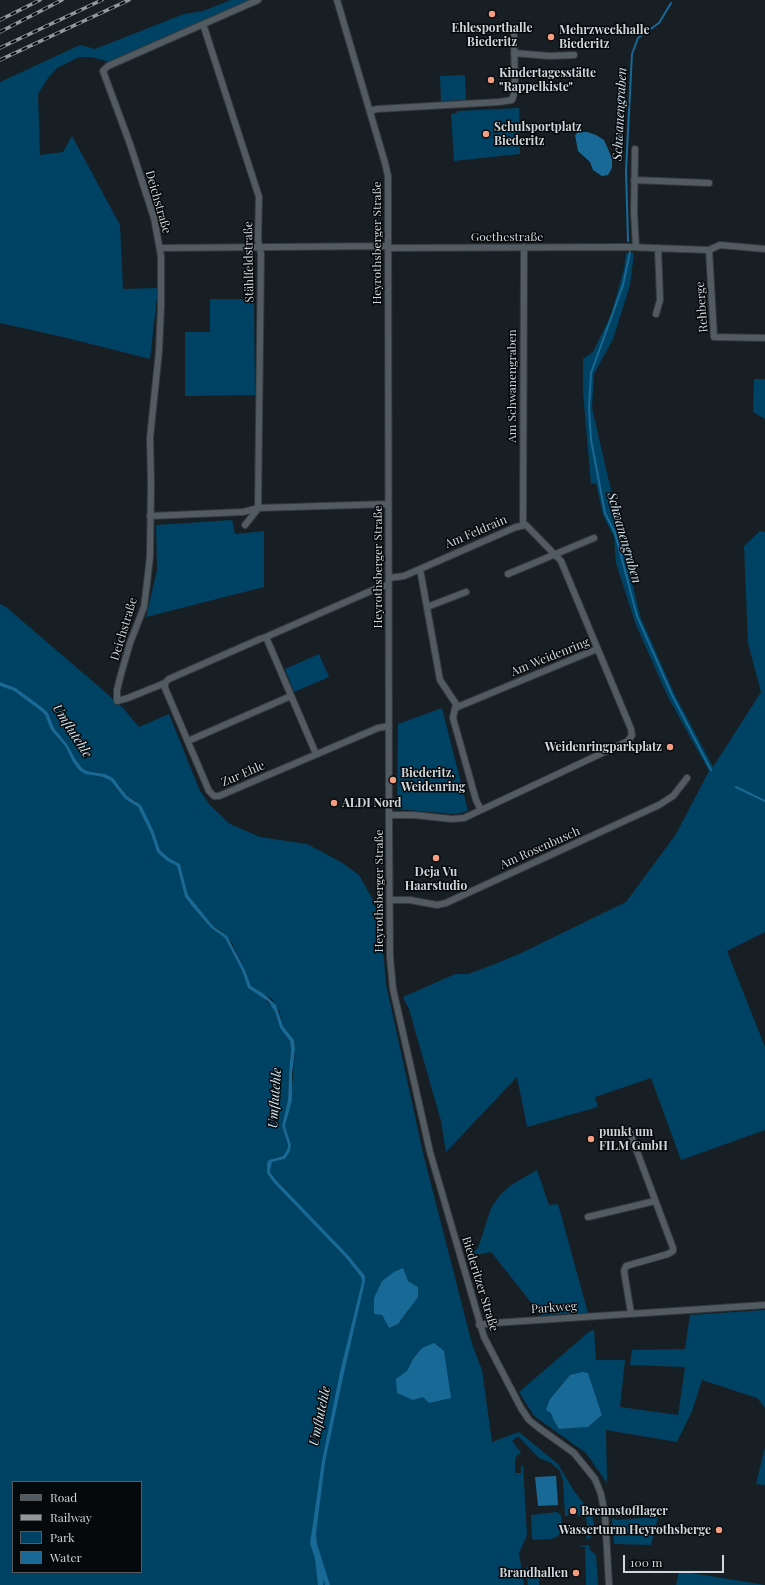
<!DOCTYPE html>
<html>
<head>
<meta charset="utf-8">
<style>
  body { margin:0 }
  #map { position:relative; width:765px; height:1585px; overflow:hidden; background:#181f24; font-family:"Playfair Display",serif }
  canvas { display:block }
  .legend { position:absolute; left:12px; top:1481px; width:130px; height:92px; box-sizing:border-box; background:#06090b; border:1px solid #575b5e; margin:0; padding:5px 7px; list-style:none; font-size:12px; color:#d1d6da }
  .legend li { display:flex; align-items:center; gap:8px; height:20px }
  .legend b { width:20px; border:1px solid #575b5e }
  .scale { position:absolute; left:623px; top:1555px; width:101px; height:18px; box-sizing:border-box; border:2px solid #d1d6da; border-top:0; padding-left:5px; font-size:12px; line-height:14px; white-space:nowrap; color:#d1d6da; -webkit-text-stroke:3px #06090b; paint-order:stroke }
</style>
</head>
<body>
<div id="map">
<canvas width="765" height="1585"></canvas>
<ul class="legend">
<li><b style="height:5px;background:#525b61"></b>Road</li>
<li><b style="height:5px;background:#92989c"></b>Railway</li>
<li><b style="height:11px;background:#004263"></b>Park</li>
<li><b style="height:11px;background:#186996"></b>Water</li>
</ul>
<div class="scale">100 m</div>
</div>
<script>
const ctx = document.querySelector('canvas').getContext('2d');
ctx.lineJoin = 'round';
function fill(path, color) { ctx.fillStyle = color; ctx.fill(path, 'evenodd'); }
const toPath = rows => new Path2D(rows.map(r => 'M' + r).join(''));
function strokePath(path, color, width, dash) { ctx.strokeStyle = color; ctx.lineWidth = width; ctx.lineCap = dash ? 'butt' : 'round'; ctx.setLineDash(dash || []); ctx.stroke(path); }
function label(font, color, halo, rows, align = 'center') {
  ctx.font = font + ' "Playfair Display",serif'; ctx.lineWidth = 3; ctx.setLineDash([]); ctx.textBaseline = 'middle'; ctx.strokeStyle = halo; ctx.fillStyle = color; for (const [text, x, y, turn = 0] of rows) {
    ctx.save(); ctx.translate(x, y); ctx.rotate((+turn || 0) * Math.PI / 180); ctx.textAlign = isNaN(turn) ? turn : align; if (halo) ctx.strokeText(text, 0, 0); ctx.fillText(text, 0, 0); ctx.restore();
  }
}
fill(toPath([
  [231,0,251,0,110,62,91,57,79,57,57,68,48,78,38,94,40,155,63,152,72,136,120,225,123,289,158,288,150,359,63,337,0,323,0,82,80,45,95,49,184,14,203,11],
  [465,75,466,100,441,101,440,76],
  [519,108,520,154,454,161,451,114,457,113,457,111],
  [626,253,634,253,630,285,613,339,594,374,592,408,640,616,674,693,713,767,761,692,748,643,744,546,760,531,765,532,765,932,727,951,765,1047,765,1130,681,1160,651,1078,595,1097,598,1107,527,1127,517,1077,446,1152,441,1121,409,1009,403,997,455,974,468,974,487,967,519,954,626,902,676,834,709,771,668,697,636,625,616,563,614,537,603,515,596,483,591,484,583,393,583,359,593,352,611,315,624,269],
  [210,299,254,299,255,395,185,396,185,332,210,332],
  [754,379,765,379,765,419,753,412],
  [232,520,235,534,264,531,264,587,146,617,157,570,156,525],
  [0,604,6,607,104,691,123,708,139,727,169,714,200,791,209,804,230,824,260,837,307,844,341,862,359,875,373,900,381,926,386,984,423,1153,472,1344,482,1370,492,1442,519,1432,558,1464,574,1491,592,1514,595,1530,589,1539,586,1539,588,1534,586,1516,578,1516,577,1513,569,1513,568,1516,565,1516,563,1481,560,1471,551,1463,539,1458,518,1436,512,1441,520,1451,521,1454,517,1455,515,1460,515,1473,521,1473,521,1466,523,1466,527,1535,519,1553,524,1585,0,1585,0,686,14,691,41,711,45,715,51,730,65,746,73,762,91,775,103,777,111,781,125,799,138,807,151,834,157,852,167,861,177,866,185,897,191,905,211,928,225,938,242,971,248,988,262,997,273,1007,280,1028,290,1041,291,1049,289,1074,288,1100,282,1126,288,1145,287,1150,283,1156,274,1158,267,1164,274,1183,346,1258,361,1277,360,1270,349,1256,276,1180,270,1172,272,1162,285,1159,291,1145,285,1126,292,1087,295,1049,294,1040,283,1026,279,1011,272,999,251,986,245,970,232,943,220,930,213,926,194,903,188,895,180,864,169,858,160,850,154,832,136,801,127,796,119,785,97,772,87,771,82,768,76,760,67,744,54,728,48,713,43,708,16,688,0,682],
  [408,1281,418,1287,408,1311,398,1324,389,1328,382,1315],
  [13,1482,141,1482,141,1572,13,1572],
  [319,654,329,677,294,692,285,669],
  [442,708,468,811,455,814,397,809,398,724],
  [537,1170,549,1205,558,1204,588,1313,541,1315,491,1252,470,1256,478,1248,491,1208,500,1195,511,1185],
  [765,1310,765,1408,757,1398,702,1380,692,1411,677,1442,606,1430,607,1483,586,1453,534,1416,519,1392,590,1331,594,1330,596,1360,625,1360,620,1407,678,1415,685,1367,630,1365,632,1350,685,1349,690,1315],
  [588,1373,602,1415,588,1427,559,1429,554,1421,550,1399,570,1375],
  [765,1447,765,1485,756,1484],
  [557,1512,561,1515,562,1526,560,1533,558,1536,552,1539,534,1540,532,1538,531,1515],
  [658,1517,651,1545,614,1544,612,1518,616,1520],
  [589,1545,590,1550,596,1555,598,1585,586,1585,585,1547,578,1546],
  [527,1566,528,1570,537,1569,537,1575,542,1574,542,1569,544,1569,544,1577,539,1578,539,1585,528,1585,526,1568],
  [679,1571,765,1585,676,1585]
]), '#004263');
fill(toPath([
  [578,132,587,132,596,135,604,140,612,158,612,168,608,175,602,176,593,170,590,162,578,151,575,135],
  [0,682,16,688,43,708,48,713,54,728,67,744,76,760,82,768,87,771,105,774,113,778,127,796,141,805,154,832,160,850,169,858,180,864,188,895,213,926,227,936,245,970,251,986,264,994,276,1005,283,1026,294,1040,295,1049,292,1074,292,1100,285,1126,291,1145,290,1151,285,1159,272,1162,270,1172,276,1180,349,1256,365,1276,365,1281,344,1373,325,1462,316,1534,317,1544,330,1585,325,1585,324,1580,323,1585,318,1585,315,1559,310,1543,312,1530,322,1461,340,1372,362,1282,361,1277,346,1258,274,1183,267,1173,267,1163,269,1160,283,1156,287,1150,288,1145,282,1126,288,1100,289,1074,291,1049,290,1041,280,1028,275,1012,269,1002,248,988,242,971,225,938,211,928,191,905,185,897,177,866,167,861,157,852,151,834,138,807,125,799,111,781,103,777,85,774,79,770,73,762,65,746,51,730,45,715,41,711,14,691,0,686],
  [403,1268,408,1281,418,1287,418,1297,398,1324,389,1328,382,1315,374,1314,374,1298,382,1281,394,1272],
  [434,1343,444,1351,451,1398,429,1403,423,1397,413,1400,397,1393,396,1379,407,1371,413,1359,422,1348],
  [582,1372,588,1373,602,1415,588,1427,559,1429,554,1421,551,1413,546,1410,550,1399,570,1375],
  [556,1476,558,1505,538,1506,535,1477]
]), '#186996');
strokePath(toPath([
  [628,241,626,170,632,54,638,38,659,23,671,3],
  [630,252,623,285,591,373,589,408,591,440,605,513,615,533,637,616,672,695,711,770],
  [736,787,765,801]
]), '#186996', 2);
const minor = toPath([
  [258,0,108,66,103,71,130,144,154,218,161,256,161,307,159,351,150,438,151,483,150,556,147,583,144,607,130,643,121,674,117,690,117,701,128,698,165,683,169,679,260,639,266,637,373,590,382,586,388,586],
  [337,0,385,163,388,176,389,827,390,957,393,989,430,1152,484,1337,521,1408,529,1420,539,1428,574,1453,595,1479,601,1494,605,1515,609,1585],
  [203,24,259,197,258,240,261,254,258,508],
  [514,53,549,56,574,55],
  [370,111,377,109,499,102,512,100,515,91,514,36],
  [635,149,634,212,636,247],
  [634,180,709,183],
  [160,248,388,246],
  [388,248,626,247,709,250,720,245,765,249],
  [709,250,714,337,765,338],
  [656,314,660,300,658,248],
  [150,516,243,512,258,508,388,504],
  [245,525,257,510],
  [523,525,524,247],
  [420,569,440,680,458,707],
  [508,574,594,538],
  [389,578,404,576,516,527,526,525,561,561,631,729,632,735,628,741,464,818,452,819,414,815,389,815],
  [427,607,466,592],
  [266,637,316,754],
  [165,683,165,688,209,791,214,796,219,796,378,728,389,726],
  [188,741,291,696],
  [481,810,476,800,453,718,455,708,597,649],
  [390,900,410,900,437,905,446,903,659,805,673,796,687,778],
  [629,1130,673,1248,673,1251,668,1254,626,1266,624,1271,631,1313],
  [588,1217,655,1201],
  [479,1325,493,1323,765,1305]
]);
strokePath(minor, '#353a3f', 8);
strokePath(minor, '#525b61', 6);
const rail = toPath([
  [0,20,40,0],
  [0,32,62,0],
  [0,48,102,0],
  [0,60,129,0]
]);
strokePath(rail, '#92989c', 3.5);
strokePath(rail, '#06090b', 2, [6]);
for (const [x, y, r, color] of [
  [492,14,4,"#f39f84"],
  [551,37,4,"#f39f84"],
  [491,80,4,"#f39f84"],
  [486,134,4,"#f39f84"],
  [670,747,4,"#f39f84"],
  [393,780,4,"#f39f84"],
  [334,803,4,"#f39f84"],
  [436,858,4,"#f39f84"],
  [591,1139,4,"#f39f84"],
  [573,1511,4,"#f39f84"],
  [719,1530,4,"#f39f84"],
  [576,1573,4,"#f39f84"]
]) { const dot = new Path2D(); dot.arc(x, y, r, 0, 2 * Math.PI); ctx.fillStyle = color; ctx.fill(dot); strokePath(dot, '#06090b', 1.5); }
label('bold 12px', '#d1d6da', '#06090b', [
  ["Ehlesporthalle",492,28,"center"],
  ["Biederitz",492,42,"center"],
  ["Mehrzweckhalle",559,30],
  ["Biederitz",559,44],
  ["Kindertagesstätte",499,73],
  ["\"Rappelkiste\"",499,87],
  ["Schulsportplatz",494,127],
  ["Biederitz",494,141],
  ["Weidenringparkplatz",662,747,"right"],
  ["Biederitz,",401,773],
  ["Weidenring",401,787],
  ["ALDI Nord",342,803],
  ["Deja Vu",436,872,"center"],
  ["Haarstudio",436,886,"center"],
  ["punkt um",599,1132],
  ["FILM GmbH",599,1146],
  ["Brennstofflager",581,1511],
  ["Wasserturm Heyrothsberge",711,1530,"right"],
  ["Brandhallen",568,1573,"right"]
], 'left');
label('12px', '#d1d6da', '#06090b', [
  ["Deichstraße",158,202,74],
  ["Goethestraße",507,237],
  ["Heyrothsberger Straße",377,243,-90],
  ["Stählfeldstraße",249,262,-91],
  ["Rehberge",702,307,-94],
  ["Am Schwanengraben",512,386,-90],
  ["Am Feldrain",476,532,-23],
  ["Heyrothsberger Straße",378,567,-90],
  ["Deichstraße",124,629,-73],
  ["Am Weidenring",550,657,-22],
  ["Zur Ehle",243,774,-23],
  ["Am Rosenbusch",540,848,-24],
  ["Heyrothsberger Straße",379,891,-90],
  ["Biederitzer Straße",480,1284,73],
  ["Parkweg",554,1308,-4]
]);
label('italic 13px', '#d2e4f1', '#06090b', [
  ["Schwanengraben",620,114,-87],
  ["Schwanengraben",624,538,74],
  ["Umflutehle",72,731,57],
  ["Umflutehle",275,1098,-86],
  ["Umflutehle",320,1416,-78]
]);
</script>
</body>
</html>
